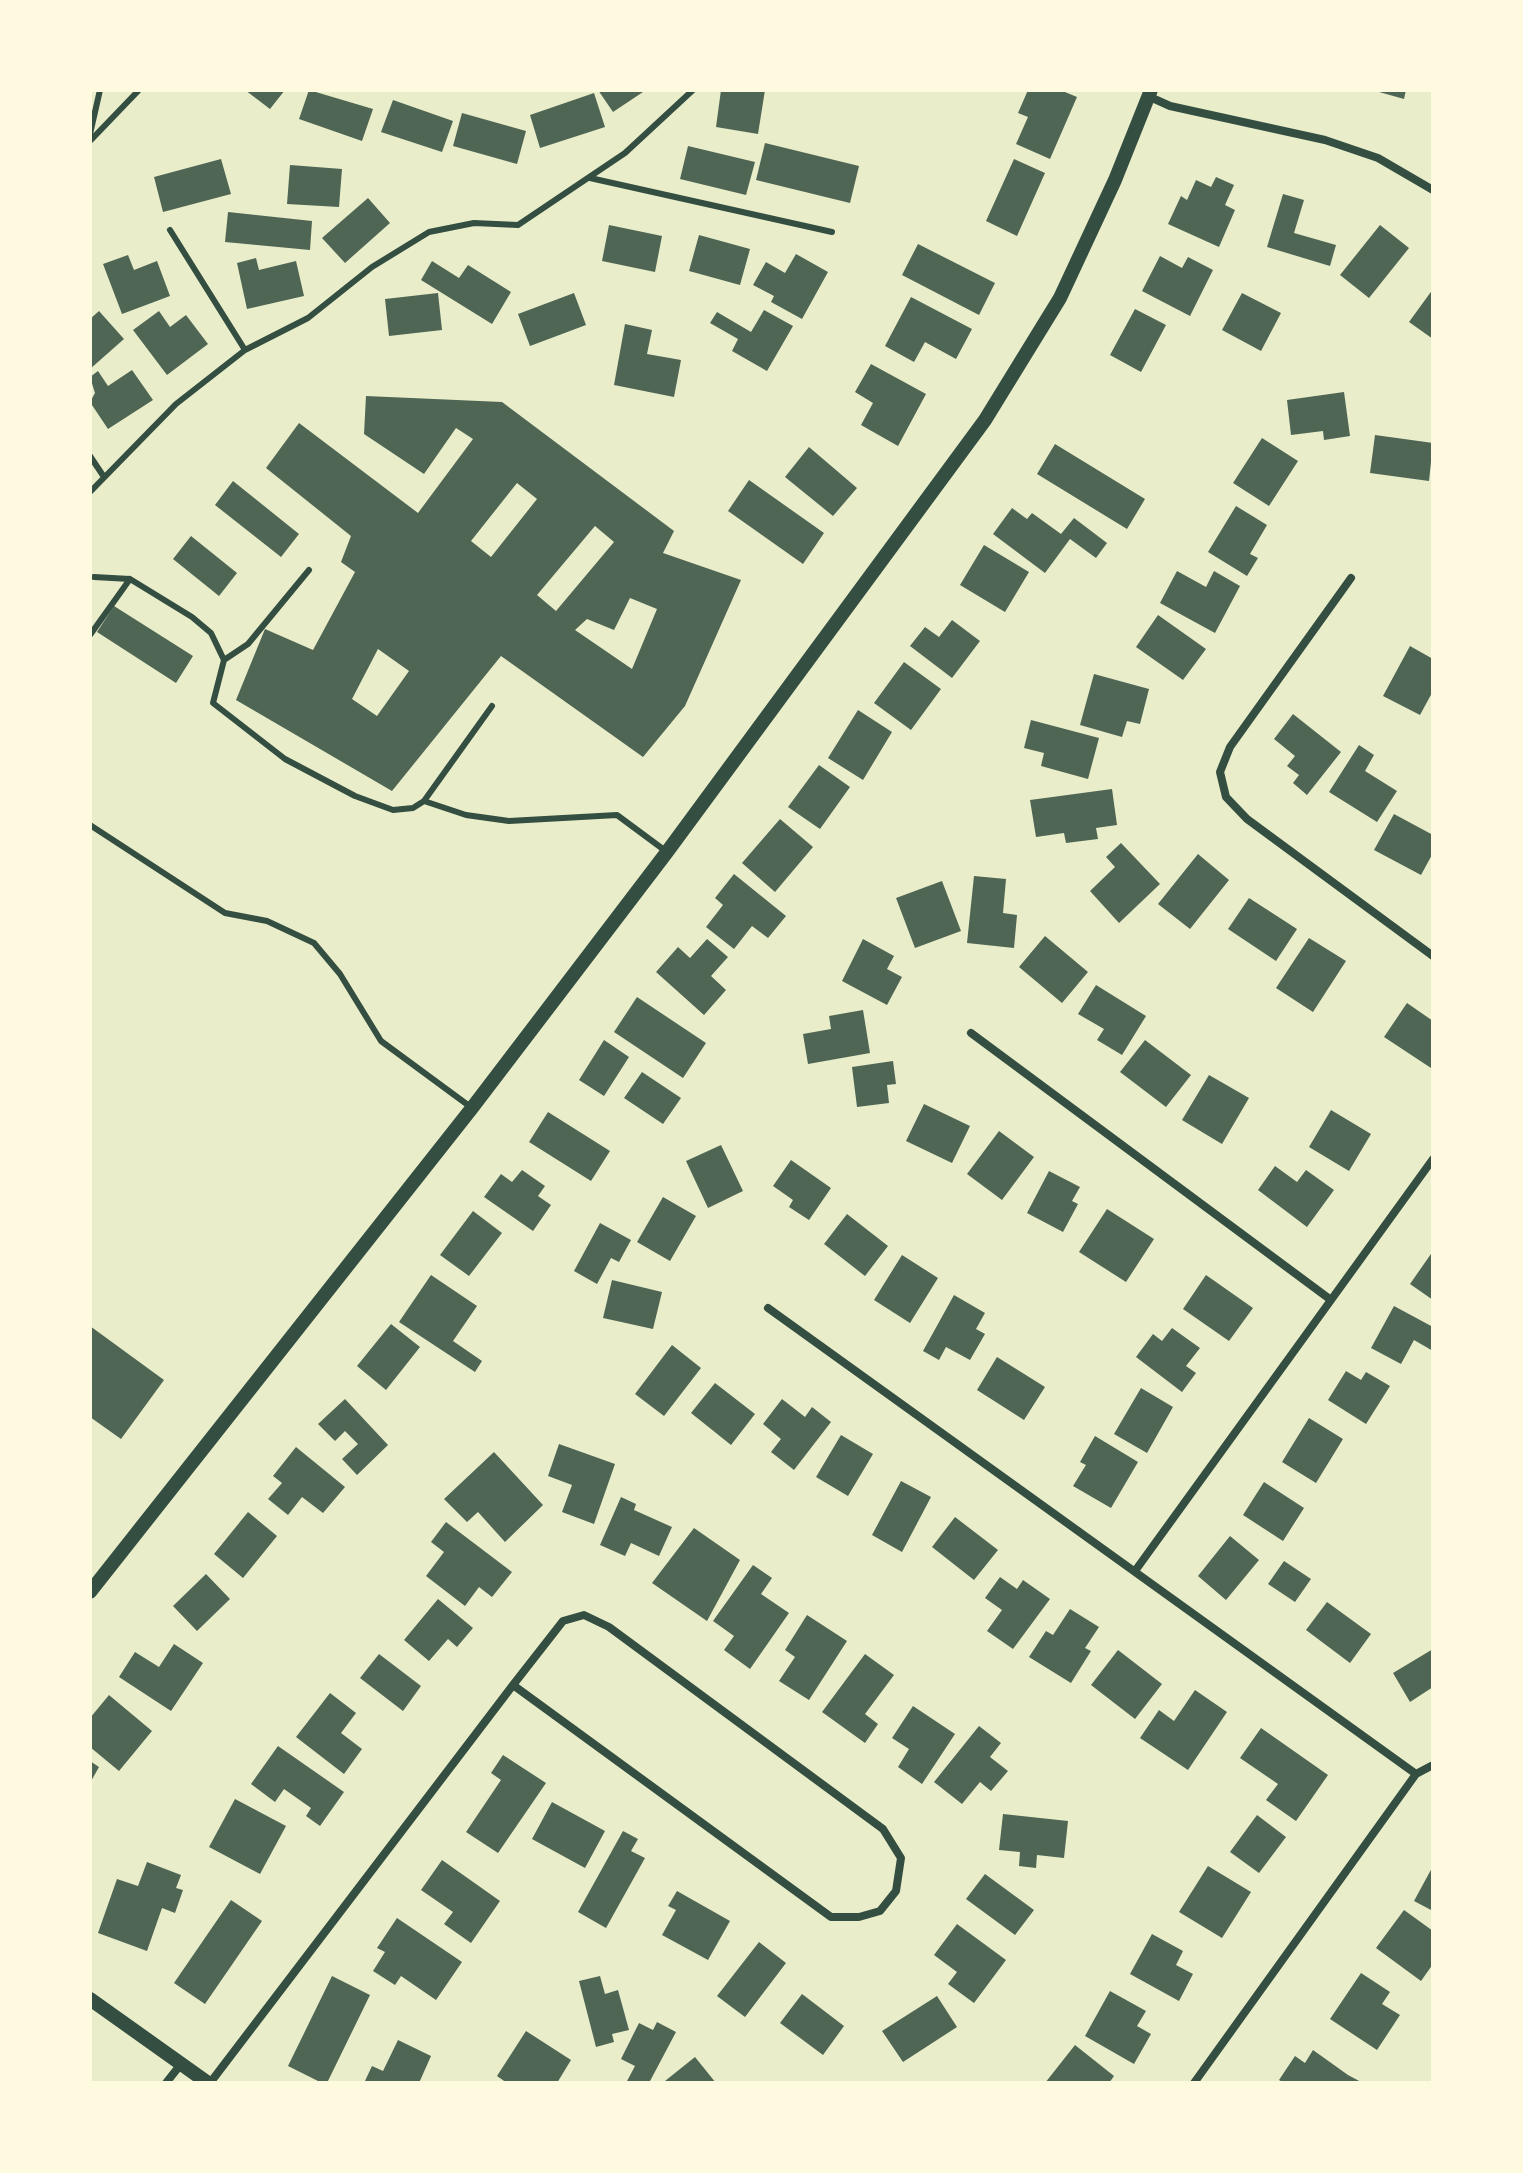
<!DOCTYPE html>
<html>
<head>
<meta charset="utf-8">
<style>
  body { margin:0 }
  #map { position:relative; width:1523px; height:2173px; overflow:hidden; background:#e9edc9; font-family:"Fira Sans",sans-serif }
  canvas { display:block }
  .frame { position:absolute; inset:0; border:92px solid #fefae0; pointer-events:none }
</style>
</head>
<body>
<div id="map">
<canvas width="1523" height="2173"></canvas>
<div class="frame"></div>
</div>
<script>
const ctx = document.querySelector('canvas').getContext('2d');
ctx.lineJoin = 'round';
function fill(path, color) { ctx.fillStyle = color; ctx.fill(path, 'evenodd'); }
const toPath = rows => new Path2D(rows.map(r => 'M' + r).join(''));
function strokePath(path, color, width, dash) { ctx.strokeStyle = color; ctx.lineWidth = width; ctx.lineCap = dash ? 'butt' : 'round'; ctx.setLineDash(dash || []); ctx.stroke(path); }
fill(toPath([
  [245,90,285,90,270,109],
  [309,90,373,109,362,141,299,119],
  [598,90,646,90,613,112],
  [721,90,765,90,758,134,716,127],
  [1028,90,1060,90,1077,97,1050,159,1016,144,1028,117,1018,113],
  [1372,90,1406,90,1404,99],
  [594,93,605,127,540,148,530,115],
  [393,100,453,121,442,152,381,132],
  [462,113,526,131,517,164,453,146],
  [765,143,859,166,850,203,756,180],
  [688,146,755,162,746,195,680,179],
  [221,159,231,194,163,212,154,177],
  [1014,159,1045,173,1017,236,986,221],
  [290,165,342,169,339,207,287,204],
  [1216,177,1234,185,1225,205,1235,210,1219,247,1168,224,1181,196,1187,200,1196,180,1211,187],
  [1283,194,1304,200,1294,233,1336,245,1330,266,1267,247],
  [368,198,390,223,345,263,322,238],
  [228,212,312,221,310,250,225,242],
  [609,225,662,236,655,272,602,261],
  [1380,225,1409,248,1369,298,1340,275],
  [699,235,750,249,740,285,689,271],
  [918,244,995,283,979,315,902,275],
  [796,254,828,272,802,319,771,302,774,296,753,285,766,262,785,273],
  [128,255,134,270,157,261,170,296,122,314,103,264],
  [1160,256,1182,268,1188,257,1213,270,1190,316,1142,291],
  [256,258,259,270,296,261,304,296,247,309,237,263],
  [432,261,459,278,468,265,511,292,492,324,421,280],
  [1433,289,1433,339,1409,322],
  [438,293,442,330,389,336,385,299],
  [574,293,586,325,530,346,518,314],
  [1242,293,1281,313,1261,351,1222,330],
  [911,297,972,329,956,359,925,342,914,362,885,346],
  [1135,309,1166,325,1141,372,1110,355],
  [764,310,793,326,767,371,732,351,738,339,710,323,717,312,751,332],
  [99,311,124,339,90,369,90,319],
  [159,311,170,327,186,315,208,344,167,375,133,330],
  [625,324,652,330,647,354,681,360,674,397,614,385],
  [871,364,926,394,898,446,861,425,873,403,855,392],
  [132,370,153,400,108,429,90,402,95,393,90,377,98,371,108,386],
  [1344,392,1350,436,1324,440,1323,431,1291,435,1287,400],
  [366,396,502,402,674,531,663,553,741,580,685,706,643,757,501,656,392,791,236,700,265,629,313,650,355,572,341,562,351,536,266,468,299,423,418,513,473,439,456,428,424,474,364,434],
  [517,483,537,499,491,557,471,541],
  [595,526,614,542,556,611,537,595],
  [630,598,657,609,632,669,575,630,587,619,614,630],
  [378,649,409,671,377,716,352,699],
  [1375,435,1433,443,1429,481,1370,473],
  [1262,438,1298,461,1269,506,1233,483],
  [1055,444,1145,499,1127,529,1037,474],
  [809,447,857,488,833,516,785,477],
  [749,480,824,533,803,564,728,511],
  [233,481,299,534,281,557,215,505],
  [1236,506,1267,525,1250,554,1258,558,1247,576,1208,552],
  [1012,508,1027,519,1032,513,1061,534,1074,518,1107,543,1096,558,1070,539,1045,573,993,534],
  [191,536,237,573,219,596,173,559],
  [984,545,1029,572,1005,612,960,585],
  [1177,571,1206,587,1214,571,1240,586,1215,633,1160,603],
  [114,606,193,656,176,683,97,632],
  [1158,615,1206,649,1183,680,1136,647],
  [952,620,980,641,952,678,910,646,925,627,939,637],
  [1410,646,1433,659,1433,691,1420,715,1383,696],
  [904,662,941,689,911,730,874,703],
  [1094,674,1149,689,1140,724,1127,721,1122,737,1080,725],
  [858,710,892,732,863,780,828,758],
  [1293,714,1341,752,1307,795,1293,783,1299,775,1287,766,1295,756,1274,739],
  [1031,720,1099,738,1088,779,1041,766,1044,753,1024,748],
  [1359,745,1374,755,1365,771,1397,791,1377,822,1329,792],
  [819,765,850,787,820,829,788,807],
  [1112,789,1117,825,1096,828,1098,839,1066,843,1064,833,1036,837,1030,800],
  [1394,814,1433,835,1433,853,1421,875,1374,850],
  [780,819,813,847,775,892,742,863],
  [1121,843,1160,884,1119,923,1090,891,1115,867,1106,857],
  [1198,854,1229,880,1190,929,1158,904],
  [734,874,786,916,768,938,752,926,734,949,706,927,723,905,715,898],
  [974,876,1006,879,1003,913,1017,915,1014,948,967,943],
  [942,881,961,931,915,948,896,898],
  [1249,898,1297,929,1276,961,1228,929],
  [1045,936,1088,972,1062,1003,1019,967],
  [1309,938,1346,961,1313,1012,1276,988],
  [707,939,728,957,711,976,726,990,704,1015,656,972,678,947,690,958],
  [863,939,894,956,887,969,902,977,887,1005,842,981],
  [1096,985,1146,1016,1122,1055,1097,1040,1104,1029,1078,1014],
  [637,997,706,1043,683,1078,614,1032],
  [1407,1003,1433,1021,1431,1068,1384,1037],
  [863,1010,870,1053,808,1064,803,1034,831,1029,829,1016],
  [604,1040,629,1057,604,1096,579,1080],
  [1145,1040,1191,1075,1166,1107,1120,1072],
  [893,1061,896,1084,887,1085,889,1103,857,1107,852,1067],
  [642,1072,681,1098,663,1124,624,1098],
  [1209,1075,1249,1098,1222,1144,1182,1120],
  [924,1104,970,1126,952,1163,906,1141],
  [1331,1110,1371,1134,1349,1171,1309,1147],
  [548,1112,610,1151,591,1181,529,1142],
  [999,1131,1034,1157,1002,1200,967,1174],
  [721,1145,743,1191,708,1208,686,1161],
  [791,1160,831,1188,809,1220,789,1207,793,1200,773,1186],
  [1275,1166,1297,1182,1306,1170,1334,1190,1307,1227,1258,1190],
  [522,1170,545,1186,538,1196,551,1205,533,1231,484,1197,501,1174,512,1182],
  [1049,1171,1080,1187,1072,1201,1078,1204,1063,1232,1027,1213],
  [663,1197,696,1216,670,1261,637,1242],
  [1107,1209,1154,1239,1126,1282,1079,1252],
  [473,1211,502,1233,469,1276,440,1255],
  [847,1214,888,1246,865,1276,824,1244],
  [600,1223,631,1240,619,1262,611,1258,597,1284,574,1271],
  [1433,1251,1433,1300,1410,1284],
  [902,1255,938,1278,910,1323,874,1300],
  [431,1275,477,1306,453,1341,482,1361,475,1372,399,1322],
  [1206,1275,1253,1308,1229,1341,1183,1309],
  [612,1280,662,1292,653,1329,603,1318],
  [954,1295,985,1313,976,1329,985,1334,970,1360,946,1347,939,1360,923,1351],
  [1394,1306,1433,1327,1433,1351,1414,1340,1401,1364,1371,1348],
  [391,1324,420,1347,386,1390,357,1366],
  [90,1326,164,1380,121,1439,90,1417],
  [1172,1328,1200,1348,1186,1366,1196,1373,1182,1392,1136,1357,1153,1334,1162,1341],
  [672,1345,701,1368,664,1416,635,1394],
  [997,1357,1045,1387,1024,1420,977,1390],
  [1346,1371,1361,1380,1366,1372,1390,1386,1366,1424,1328,1400],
  [715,1383,755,1414,731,1445,691,1413],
  [1141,1388,1173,1407,1147,1453,1114,1434],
  [345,1399,388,1445,357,1475,342,1459,358,1444,345,1431,335,1441,318,1424],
  [782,1399,805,1417,812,1407,831,1422,794,1470,771,1452,781,1439,763,1424],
  [1309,1418,1343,1439,1316,1483,1282,1462],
  [841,1435,873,1454,848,1496,816,1477],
  [1095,1436,1138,1462,1111,1508,1073,1486,1086,1465,1080,1462],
  [559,1444,615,1464,594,1524,562,1512,572,1485,548,1476],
  [296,1447,345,1487,323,1513,302,1497,288,1515,268,1499,282,1483,273,1476],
  [494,1452,543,1505,505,1542,478,1512,467,1522,444,1499],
  [901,1481,931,1497,902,1552,872,1535],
  [1264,1482,1304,1508,1283,1541,1243,1515],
  [621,1497,636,1504,634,1510,672,1527,659,1556,631,1543,625,1556,600,1545],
  [248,1512,277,1536,243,1578,214,1554],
  [955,1517,998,1550,974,1580,932,1547],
  [446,1522,512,1572,492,1597,479,1587,465,1606,426,1576,444,1552,431,1542],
  [694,1528,740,1560,707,1621,652,1583],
  [1230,1536,1259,1560,1226,1600,1198,1576],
  [1284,1561,1311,1579,1295,1602,1268,1584],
  [753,1565,772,1578,761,1594,789,1613,750,1669,724,1650,734,1636,713,1621],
  [206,1574,230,1599,197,1631,173,1606],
  [1000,1577,1017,1589,1023,1580,1050,1599,1013,1649,987,1631,1002,1610,985,1598],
  [438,1599,473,1628,457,1647,448,1639,429,1661,404,1640],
  [1327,1602,1371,1634,1350,1663,1306,1630],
  [1070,1609,1099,1627,1085,1648,1091,1651,1071,1683,1029,1657,1046,1631,1053,1635],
  [807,1615,847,1641,809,1700,779,1681,795,1657,785,1650],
  [174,1644,203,1663,171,1711,119,1677,135,1652,159,1667],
  [1433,1649,1433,1687,1410,1702,1393,1673],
  [1118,1650,1162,1684,1135,1719,1091,1685],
  [379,1654,421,1686,403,1711,360,1678],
  [865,1654,894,1675,865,1714,878,1724,865,1743,822,1712],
  [1195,1690,1227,1712,1188,1770,1140,1738,1159,1710,1174,1721],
  [330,1693,356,1713,341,1733,362,1749,344,1774,296,1737],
  [109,1695,152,1731,119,1771,90,1747,90,1718],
  [913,1706,955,1734,922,1784,898,1767,909,1749,892,1738],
  [979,1726,1001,1743,990,1757,1008,1771,991,1791,980,1782,962,1804,934,1782],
  [1261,1728,1328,1775,1296,1821,1266,1800,1278,1784,1240,1758],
  [278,1746,344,1792,320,1826,306,1816,311,1808,284,1789,275,1802,251,1784],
  [503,1755,546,1783,498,1853,466,1832,501,1780,491,1773],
  [90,1761,99,1767,90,1783],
  [235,1799,286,1826,260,1874,209,1847],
  [552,1802,605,1831,585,1868,532,1839],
  [1003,1814,1068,1821,1064,1858,1037,1855,1036,1868,1019,1866,1020,1852,999,1850],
  [1257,1815,1286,1837,1259,1873,1230,1852],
  [623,1831,638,1839,631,1851,645,1858,606,1928,578,1912],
  [442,1860,500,1901,471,1943,444,1924,453,1912,421,1890],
  [147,1862,181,1875,176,1888,183,1890,175,1913,162,1908,147,1951,98,1933,117,1879,138,1886],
  [1208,1866,1251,1892,1222,1938,1179,1912],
  [1433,1866,1433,1911,1414,1901],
  [985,1874,1034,1910,1015,1935,966,1899],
  [677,1891,730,1921,708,1960,662,1935,676,1910,668,1906],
  [231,1900,262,1921,205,2004,174,1983],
  [1404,1910,1433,1931,1433,1964,1421,1981,1376,1948],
  [397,1918,462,1962,436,2000,401,1976,395,1985,373,1971,385,1952,377,1948],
  [957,1924,1006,1960,974,2003,948,1984,957,1972,934,1955],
  [1152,1934,1183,1951,1176,1965,1193,1974,1179,2001,1130,1974],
  [759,1942,786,1963,745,2017,717,1996],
  [1361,1973,1390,1992,1382,2004,1400,2015,1377,2050,1330,2019],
  [332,1976,370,1995,327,2083,322,2083,288,2066],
  [600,1976,605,1994,618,1990,629,2030,612,2034,614,2042,596,2047,579,1981],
  [1110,1991,1146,2011,1137,2026,1151,2034,1134,2064,1085,2036],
  [802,1994,844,2026,823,2055,780,2023],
  [937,1996,957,2027,903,2062,882,2031],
  [657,2022,676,2032,649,2083,626,2083,635,2066,621,2059,639,2023,653,2030],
  [526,2031,571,2060,557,2083,507,2083,497,2076],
  [398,2040,431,2056,419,2083,364,2083,372,2066,383,2071],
  [1075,2045,1114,2076,1109,2083,1045,2083],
  [1313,2050,1348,2075,1363,2083,1284,2083,1279,2080,1295,2056,1305,2063],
  [695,2057,716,2083,667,2083,665,2081]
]), '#4f6655');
strokePath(toPath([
  [90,134,100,90],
  [90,141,139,90],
  [590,178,832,232],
  [170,230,245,350],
  [90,456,104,477],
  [90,492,176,404,245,350,308,318,372,267,429,232,474,223,518,225,625,153,693,90],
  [94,577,130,579,192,617,211,633,224,660,213,703,285,759,355,796,393,810,413,808,424,801,466,815,509,821,617,815,667,852],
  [90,635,130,579],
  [224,660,248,644,309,570],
  [424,801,492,706],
  [90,825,225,913,267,921,314,943,340,974,381,1041,472,1108]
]), '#344e41', 6);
strokePath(toPath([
  [1150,97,1170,106,1325,140,1378,158,1433,190],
  [1351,578,1230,747,1220,772,1226,797,1247,819,1433,956],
  [971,1033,1331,1300],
  [768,1308,1416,1774],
  [1135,1571,1433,1159],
  [166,2083,181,2064],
  [210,2083,513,1685,563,1621,584,1615,609,1627,883,1829,901,1858,896,1891,880,1911,859,1917,831,1917,513,1685],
  [1194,2083,1416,1774,1433,1765]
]), '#344e41', 8);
strokePath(toPath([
  [90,1592,472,1108,667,852,985,420,1060,298,1115,180,1151,90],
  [90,1999,208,2083]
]), '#344e41', 14);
</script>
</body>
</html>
